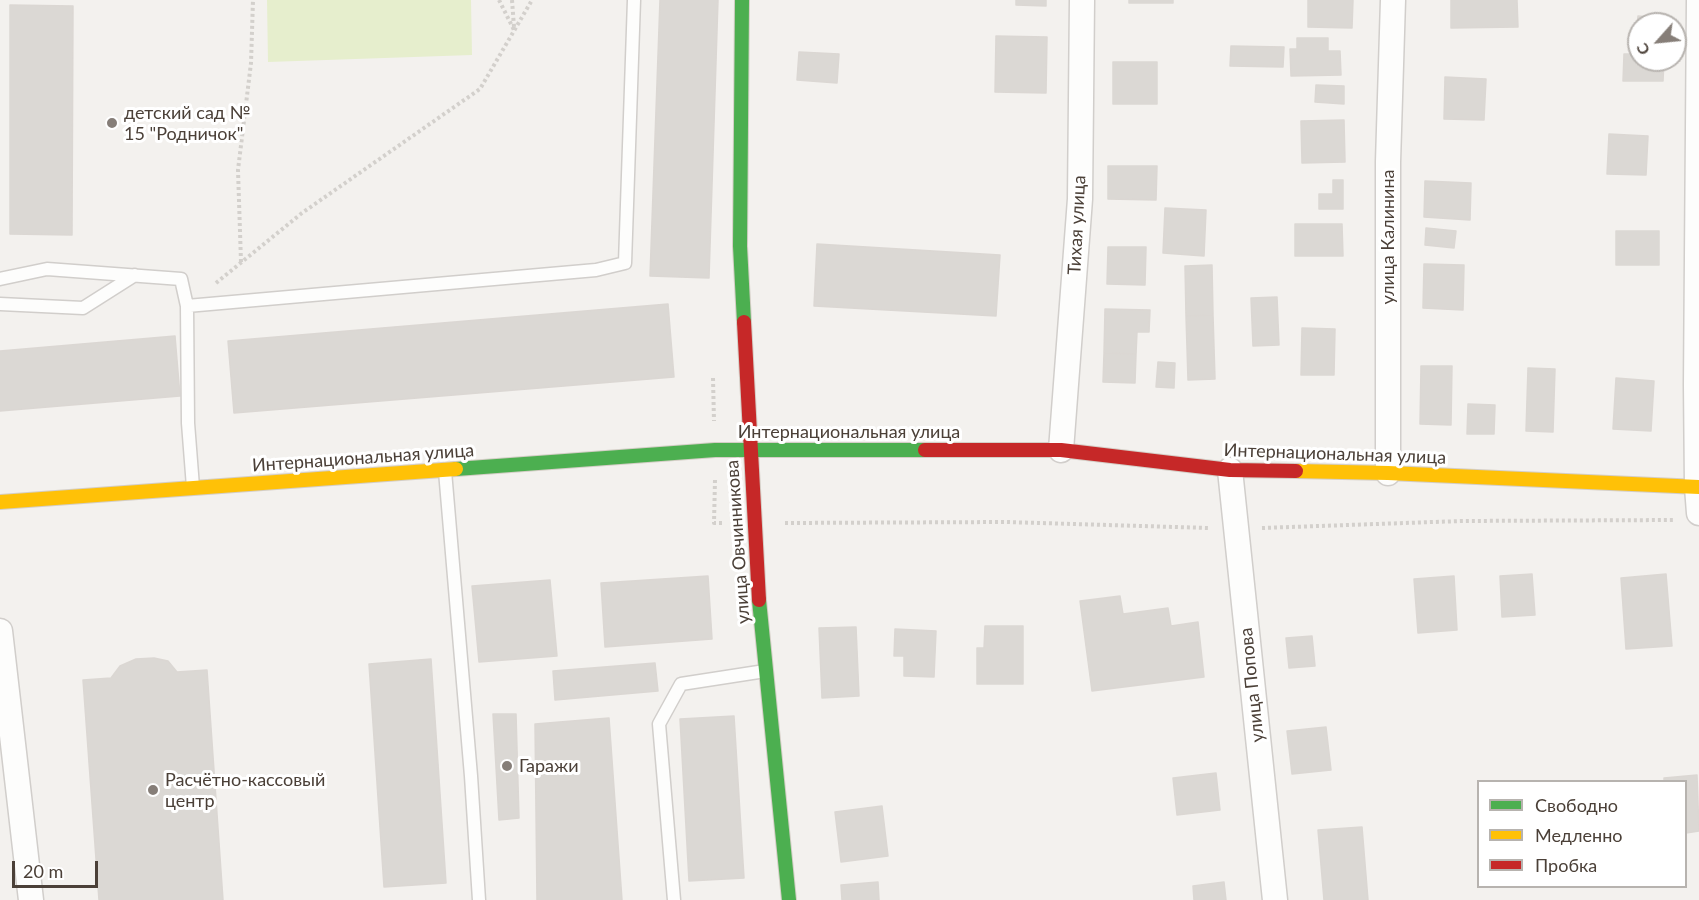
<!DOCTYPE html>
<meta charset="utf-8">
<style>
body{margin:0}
#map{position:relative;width:1699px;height:900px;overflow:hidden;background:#f3f1ee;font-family:Lato,sans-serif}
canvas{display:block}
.legend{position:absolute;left:1477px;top:780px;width:210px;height:108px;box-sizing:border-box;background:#fff;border:2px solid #b7b3af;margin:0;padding:8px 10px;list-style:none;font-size:18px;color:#4b4038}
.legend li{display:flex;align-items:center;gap:12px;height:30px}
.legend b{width:30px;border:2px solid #b7b3af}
.north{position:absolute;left:1627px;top:12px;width:60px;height:60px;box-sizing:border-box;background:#fff;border:2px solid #b7b3af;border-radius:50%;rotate:243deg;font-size:16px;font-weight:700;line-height:24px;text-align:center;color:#4b4038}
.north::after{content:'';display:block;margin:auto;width:21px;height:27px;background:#867e78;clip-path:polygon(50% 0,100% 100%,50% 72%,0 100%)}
.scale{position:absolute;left:12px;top:861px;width:86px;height:27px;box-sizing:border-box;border:3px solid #4b4038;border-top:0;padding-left:8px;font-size:18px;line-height:21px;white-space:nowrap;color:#4b4038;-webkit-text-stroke:4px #fff;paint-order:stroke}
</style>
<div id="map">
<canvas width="1699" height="900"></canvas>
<ul class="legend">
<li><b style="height:8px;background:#4caf50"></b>Свободно</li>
<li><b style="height:8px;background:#ffc107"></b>Медленно</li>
<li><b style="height:8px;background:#c62828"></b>Пробка</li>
</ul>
<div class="north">С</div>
<div class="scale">20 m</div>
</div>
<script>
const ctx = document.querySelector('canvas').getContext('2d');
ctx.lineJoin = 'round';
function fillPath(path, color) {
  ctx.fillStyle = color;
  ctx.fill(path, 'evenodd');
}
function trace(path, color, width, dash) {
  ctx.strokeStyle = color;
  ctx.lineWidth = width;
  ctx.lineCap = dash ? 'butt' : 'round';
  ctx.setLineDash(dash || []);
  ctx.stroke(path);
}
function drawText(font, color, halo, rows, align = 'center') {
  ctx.font = font + ' Lato,sans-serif';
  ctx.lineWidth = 6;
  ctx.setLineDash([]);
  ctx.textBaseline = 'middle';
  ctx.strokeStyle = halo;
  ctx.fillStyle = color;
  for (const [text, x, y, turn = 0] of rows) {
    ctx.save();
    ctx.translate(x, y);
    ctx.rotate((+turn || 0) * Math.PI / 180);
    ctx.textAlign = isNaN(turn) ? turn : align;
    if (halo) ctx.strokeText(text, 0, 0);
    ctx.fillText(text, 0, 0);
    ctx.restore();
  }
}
fillPath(new Path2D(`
 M 267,0 L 471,0 L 472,55 L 268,62 Z`), '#e6eecd');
const building = new Path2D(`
 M 660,0 L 718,0 L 709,278 L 650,276 Z
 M 1016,0 L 1046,0 L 1046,6 L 1016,5 Z
 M 1129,0 L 1173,0 L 1173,3 L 1129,3 Z
 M 1308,0 L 1353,0 L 1352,28 L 1308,27 Z
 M 1451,0 L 1517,0 L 1518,27 L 1451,28 Z
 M 10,5 L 73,6 L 72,235 L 10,234 Z
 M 1638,16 L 1664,18 L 1663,24 L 1639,24 L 1639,35 L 1636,35 Z
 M 996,36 L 1047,37 L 1046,93 L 995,92 Z
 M 1297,38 L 1328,38 L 1328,51 L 1340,51 L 1341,75 L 1291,76 L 1290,49 L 1297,49 Z
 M 1231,46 L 1284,47 L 1283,67 L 1230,66 Z
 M 799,52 L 839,54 L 837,83 L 797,80 Z
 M 1624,54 L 1639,54 L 1639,60 L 1664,60 L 1663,81 L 1623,81 Z
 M 1113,62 L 1157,62 L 1157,104 L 1113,104 Z
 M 1445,77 L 1486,79 L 1484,120 L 1444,119 Z
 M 1316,85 L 1344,86 L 1344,104 L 1315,102 Z
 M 1344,120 L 1345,162 L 1302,163 L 1301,121 Z
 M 1609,134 L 1648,136 L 1646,175 L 1607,174 Z
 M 1108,166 L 1157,166 L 1156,200 L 1108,199 Z
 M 1333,180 L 1343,180 L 1343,209 L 1319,209 L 1319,194 L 1333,194 Z
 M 1425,181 L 1471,183 L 1470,220 L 1424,217 Z
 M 1165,208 L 1206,210 L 1204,256 L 1163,253 Z
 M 1295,224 L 1342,224 L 1343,256 L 1295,256 Z
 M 1426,228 L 1456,231 L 1454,248 L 1425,245 Z
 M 1616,231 L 1659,231 L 1659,265 L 1616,265 Z
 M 817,244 L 1000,255 L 996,316 L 814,306 Z
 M 1108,247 L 1146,247 L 1145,285 L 1107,284 Z
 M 1424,264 L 1464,265 L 1463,310 L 1423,308 Z
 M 1212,265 L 1213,315 L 1186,316 L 1185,266 Z
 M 1277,297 L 1279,345 L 1253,346 L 1251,298 Z
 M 668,304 L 674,377 L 234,413 L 228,341 Z
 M 1105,309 L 1150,310 L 1149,332 L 1137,332 L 1136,354 L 1104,353 Z
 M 1213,315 L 1215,379 L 1188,380 L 1186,316 Z
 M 1302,328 L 1335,329 L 1334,375 L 1301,375 Z
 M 175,336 L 180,396 L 0,411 L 0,351 Z
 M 1104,353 L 1136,354 L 1135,383 L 1103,382 Z
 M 1158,362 L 1175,363 L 1174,388 L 1156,387 Z
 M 1421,366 L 1452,366 L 1451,425 L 1420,424 Z
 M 1528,368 L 1555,369 L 1553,432 L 1526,431 Z
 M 1616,378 L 1654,381 L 1651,431 L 1613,429 Z
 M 1468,404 L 1495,405 L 1494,434 L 1467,434 Z
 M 1532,574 L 1535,615 L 1502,617 L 1500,576 Z
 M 1666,574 L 1672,646 L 1626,649 L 1621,578 Z
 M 708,576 L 712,639 L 605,647 L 601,583 Z
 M 1454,576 L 1457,630 L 1418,633 L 1414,579 Z
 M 550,580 L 557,656 L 479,662 L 472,586 Z
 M 1120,596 L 1123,614 L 1168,608 L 1171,626 L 1198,622 L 1204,677 L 1092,691 L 1080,601 Z
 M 985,626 L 1023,626 L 1023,684 L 977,684 L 977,648 L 984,648 Z
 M 856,627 L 859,696 L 822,698 L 819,628 Z
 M 895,629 L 936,631 L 934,677 L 904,676 L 904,656 L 894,656 Z
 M 1312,636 L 1315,666 L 1289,668 L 1286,638 Z
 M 154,658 L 168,661 L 177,672 L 207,670 L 223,900 L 99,900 L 83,680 L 111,678 L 120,666 L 136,659 Z
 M 431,659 L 446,883 L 384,887 L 369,664 Z
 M 655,663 L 658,691 L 555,700 L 553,671 Z
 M 493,714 L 516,714 L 519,818 L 499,820 Z
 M 734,716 L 744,878 L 689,881 L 680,719 Z
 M 609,718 L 622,900 L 537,900 L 535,724 Z
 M 1326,727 L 1331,770 L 1292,774 L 1287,731 Z
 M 1216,773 L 1220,810 L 1177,815 L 1173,778 Z
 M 1697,775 L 1699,831 L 1686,833 L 1686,782 L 1664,782 L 1664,778 Z
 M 882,806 L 888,856 L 841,862 L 835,812 Z
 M 1362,827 L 1368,900 L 1324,900 L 1318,830 Z
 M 878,882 L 879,900 L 842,900 L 841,885 Z
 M 1224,882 L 1226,900 L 1194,900 L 1193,886 Z`);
fillPath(building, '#dbd8d4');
trace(building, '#dbd7d3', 1.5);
const lane = new Path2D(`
 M 0,279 L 47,269 L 181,279 L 187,306 L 188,423 L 193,487
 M 0,304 L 83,308 L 135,275
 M 187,306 L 596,270 L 625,263 L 634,0
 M 445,471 L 471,776 L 479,900
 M 674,900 L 659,724 L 681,684 L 765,671`);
const street = new Path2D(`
 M 1699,0 L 1696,385 L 1697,487 L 1699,513
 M 1061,450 L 1080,199 L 1082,0
 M 1230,470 L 1275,900
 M 1388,473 L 1388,162 L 1393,0
 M 0,631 L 31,900`);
const fast = new Path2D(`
 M 742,0 L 740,246 L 744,322
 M 456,469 L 715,450 L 925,450
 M 759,600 L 789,900`);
const slow = new Path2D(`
 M 1296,471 L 1388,473 L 1699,487
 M 0,502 L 456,469`);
const jam = new Path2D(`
 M 744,322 L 759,600
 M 925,450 L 1061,450 L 1230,470 L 1296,471`);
trace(lane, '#d1cecb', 15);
trace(street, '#d1cecb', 27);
trace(fast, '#d4cec6', 16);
trace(slow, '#d4cec6', 16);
trace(jam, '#d4cec6', 16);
trace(new Path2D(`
 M 499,0 L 514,30
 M 512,0 L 514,27
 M 241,262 L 238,170 L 251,63 L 253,0
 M 216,283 L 302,213 L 480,89 L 532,0
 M 713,378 L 714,421
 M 715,480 L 714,523 L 723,523
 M 785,523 L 1006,522 L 1209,528
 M 1262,528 L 1462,521 L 1674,520`), '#d3d0cc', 4, [3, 3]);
trace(lane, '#fdfdfc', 12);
trace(street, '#fdfdfc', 24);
trace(fast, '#4caf50', 14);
trace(slow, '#ffc107', 14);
trace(jam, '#c62828', 14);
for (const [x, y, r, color] of [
 [112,123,6,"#867e78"],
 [507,766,6,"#867e78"],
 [153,790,6,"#867e78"]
]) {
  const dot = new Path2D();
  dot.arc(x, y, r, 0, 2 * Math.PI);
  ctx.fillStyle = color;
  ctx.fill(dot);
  trace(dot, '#fff', 2);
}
drawText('18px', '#4b4038', '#fff', [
 ["детский сад №",124,113],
 ["15 \"Родничок\"",124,134],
 ["Гаражи",519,766],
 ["Расчётно-кассовый",165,780],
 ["центр",165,801]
], 'left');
drawText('18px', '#4b4038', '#fff', [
 ["Тихая улица",1077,225,-87],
 ["улица Калинина",1388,237,-90],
 ["Интернациональная улица",849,432],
 ["Интернациональная улица",1335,454,2],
 ["Интернациональная улица",363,458,-4],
 ["улица Овчинникова",738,542,-94],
 ["улица Попова",1252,685,-96]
]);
</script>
